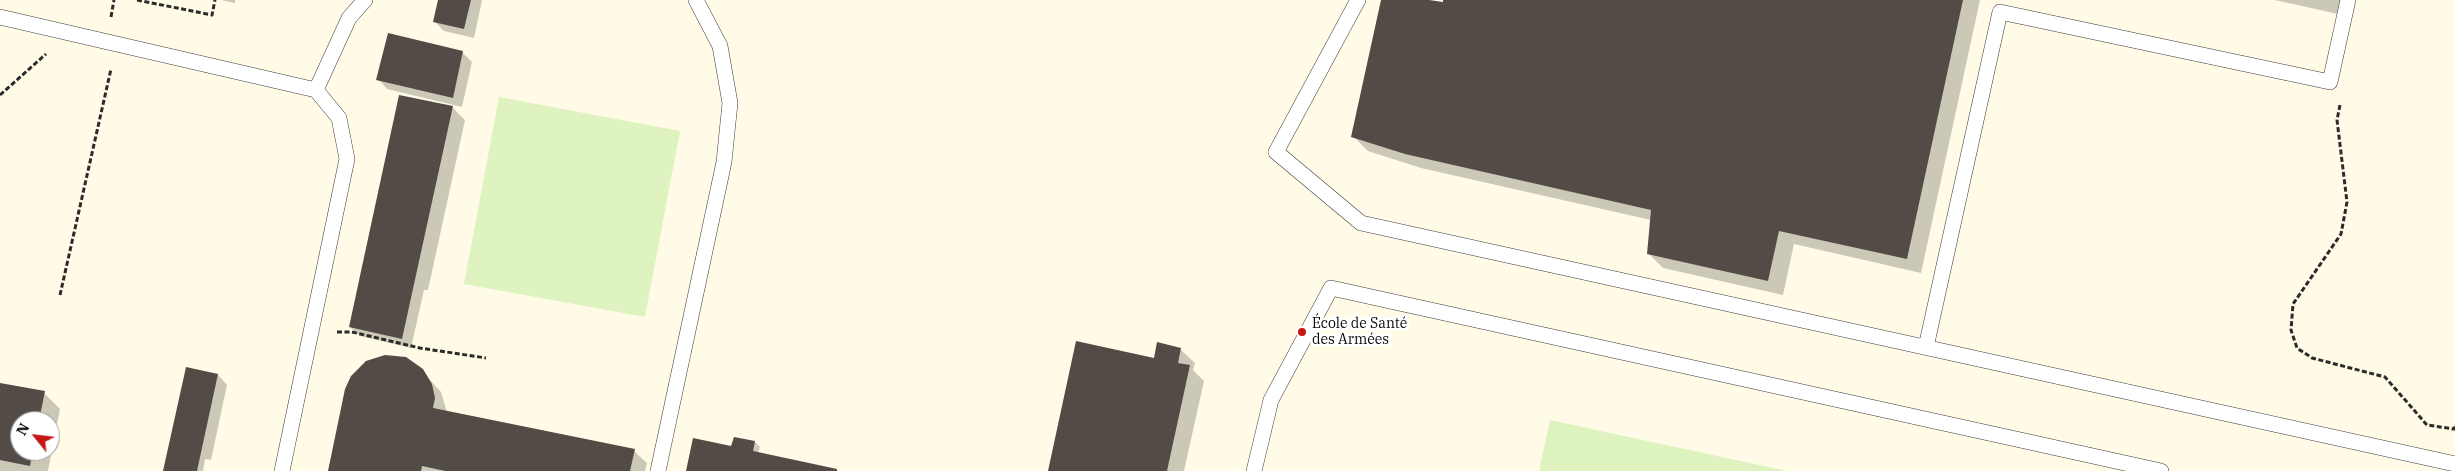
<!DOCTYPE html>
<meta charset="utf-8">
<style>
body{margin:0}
#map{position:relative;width:2455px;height:471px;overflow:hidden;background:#fffbe6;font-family:"IBM Plex Serif",serif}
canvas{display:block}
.north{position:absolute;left:10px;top:411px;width:50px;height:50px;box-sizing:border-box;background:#fff;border:1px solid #9d9d9d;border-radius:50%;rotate:299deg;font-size:14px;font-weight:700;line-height:20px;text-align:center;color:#090909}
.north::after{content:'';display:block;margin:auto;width:18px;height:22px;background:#c51616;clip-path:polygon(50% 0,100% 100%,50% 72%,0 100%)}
</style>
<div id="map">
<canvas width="2455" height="471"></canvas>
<div class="north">N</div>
</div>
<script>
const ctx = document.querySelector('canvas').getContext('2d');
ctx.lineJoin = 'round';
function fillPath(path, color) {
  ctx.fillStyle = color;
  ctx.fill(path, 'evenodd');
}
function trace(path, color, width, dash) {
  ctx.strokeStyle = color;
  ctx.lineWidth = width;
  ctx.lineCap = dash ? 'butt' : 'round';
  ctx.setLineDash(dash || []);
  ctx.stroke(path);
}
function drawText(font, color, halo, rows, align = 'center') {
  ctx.font = font + ' "IBM Plex Serif",serif';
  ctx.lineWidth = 5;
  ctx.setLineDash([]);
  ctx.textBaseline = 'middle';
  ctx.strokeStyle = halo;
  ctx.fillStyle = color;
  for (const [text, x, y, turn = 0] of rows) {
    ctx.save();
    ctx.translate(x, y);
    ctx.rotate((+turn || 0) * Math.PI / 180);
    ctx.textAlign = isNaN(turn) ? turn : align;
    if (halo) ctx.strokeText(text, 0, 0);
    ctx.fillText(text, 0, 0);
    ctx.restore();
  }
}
fillPath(new Path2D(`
 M 499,97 L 680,131 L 645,317 L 464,284 Z
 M 1550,420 L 1787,471 L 1539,471 Z`), '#def3bf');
fillPath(new Path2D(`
 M 221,0 L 235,0 L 235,3 Z
 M 439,0 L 482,0 L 474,38 L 444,31 L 434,21 Z
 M 1382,0 L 1422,0 L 1444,4 L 1445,0 L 1980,0 L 1921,273 L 1794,244 L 1783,295 L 1663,268 L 1648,253 L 1651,220 L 1421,168 L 1368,151 L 1353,136 Z
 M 2275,0 L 2341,0 L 2338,14 Z
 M 462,52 L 472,62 L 462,107 L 387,89 L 378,79 Z
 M 452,107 L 465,120 L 428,290 L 424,290 L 411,348 L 360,336 L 350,327 Z
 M 1180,349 L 1195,363 L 1193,370 L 1204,381 L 1184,471 L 1049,471 L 1155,359 Z
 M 372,359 L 417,366 L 441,392 L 447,412 L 634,451 L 647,463 L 645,471 L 329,471 L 352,377 L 361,366 Z
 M 218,375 L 227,385 L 211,460 L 205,459 L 203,471 L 164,471 Z
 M 0,384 L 44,393 L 60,409 L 48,471 L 0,471 ZM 20,421 L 50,421 L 50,451 L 20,451 Z
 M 735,438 L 755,442 L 760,447 L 758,453 L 838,471 L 687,471 L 732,448 Z`), '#0003');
fillPath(new Path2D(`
 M 438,0 L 471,0 L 464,29 L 433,22 Z
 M 1381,0 L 1429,0 L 1443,2 L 1443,0 L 1963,0 L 1907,259 L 1779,231 L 1768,281 L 1647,254 L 1651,210 L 1405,154 L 1351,137 Z
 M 388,33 L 463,51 L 453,98 L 376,80 Z
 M 399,95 L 453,106 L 402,339 L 349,327 Z
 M 1076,341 L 1154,358 L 1157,342 L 1181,348 L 1178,363 L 1190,365 L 1167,471 L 1048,471 Z
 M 385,355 L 406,357 L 423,369 L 432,384 L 435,398 L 433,408 L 635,449 L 630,471 L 445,471 L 422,466 L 421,471 L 328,471 L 345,389 L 351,376 L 366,361 Z
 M 186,367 L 218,374 L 197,471 L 163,471 Z
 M 0,383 L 45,391 L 39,421 L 20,421 L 20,451 L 33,451 L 30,466 L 0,460 Z
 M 734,437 L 755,441 L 753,451 L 837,469 L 837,471 L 686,471 L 693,438 L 731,446 Z`), '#534b45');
const lane = new Path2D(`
 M 1358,0 L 1276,152 L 1361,223 L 2455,464
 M 0,17 L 316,90
 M 1926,347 L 2000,12 L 2330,82 L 2348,0
 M 282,471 L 347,159 L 339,118 L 316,90 L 349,18 L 365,0
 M 658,471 L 724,162 L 730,103 L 720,46 L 696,0
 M 1254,471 L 1271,400 L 1331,288 L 2161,471`);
trace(lane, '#3c3c3c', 16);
trace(new Path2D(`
 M 137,0 L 212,15 L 215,0
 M 111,17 L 114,0
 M 0,95 L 46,54
 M 2340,105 L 2337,120 L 2347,202 L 2341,234 L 2293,304 L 2291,330 L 2297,348 L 2312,358 L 2385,377 L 2427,425 L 2454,429 L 2455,425
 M 60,295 L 111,69
 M 337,332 L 352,332 L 420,348 L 486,358`), '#2b2b2b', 3, [5, 2.5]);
trace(lane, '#fff', 15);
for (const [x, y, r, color] of [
 [1302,332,5,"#c51616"]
]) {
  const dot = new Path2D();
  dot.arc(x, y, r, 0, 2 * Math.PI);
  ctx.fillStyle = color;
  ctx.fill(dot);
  trace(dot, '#fff', 2);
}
drawText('14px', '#090909', '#fff', [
 ["École de Santé",1312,324],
 ["des Armées",1312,340]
], 'left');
</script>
